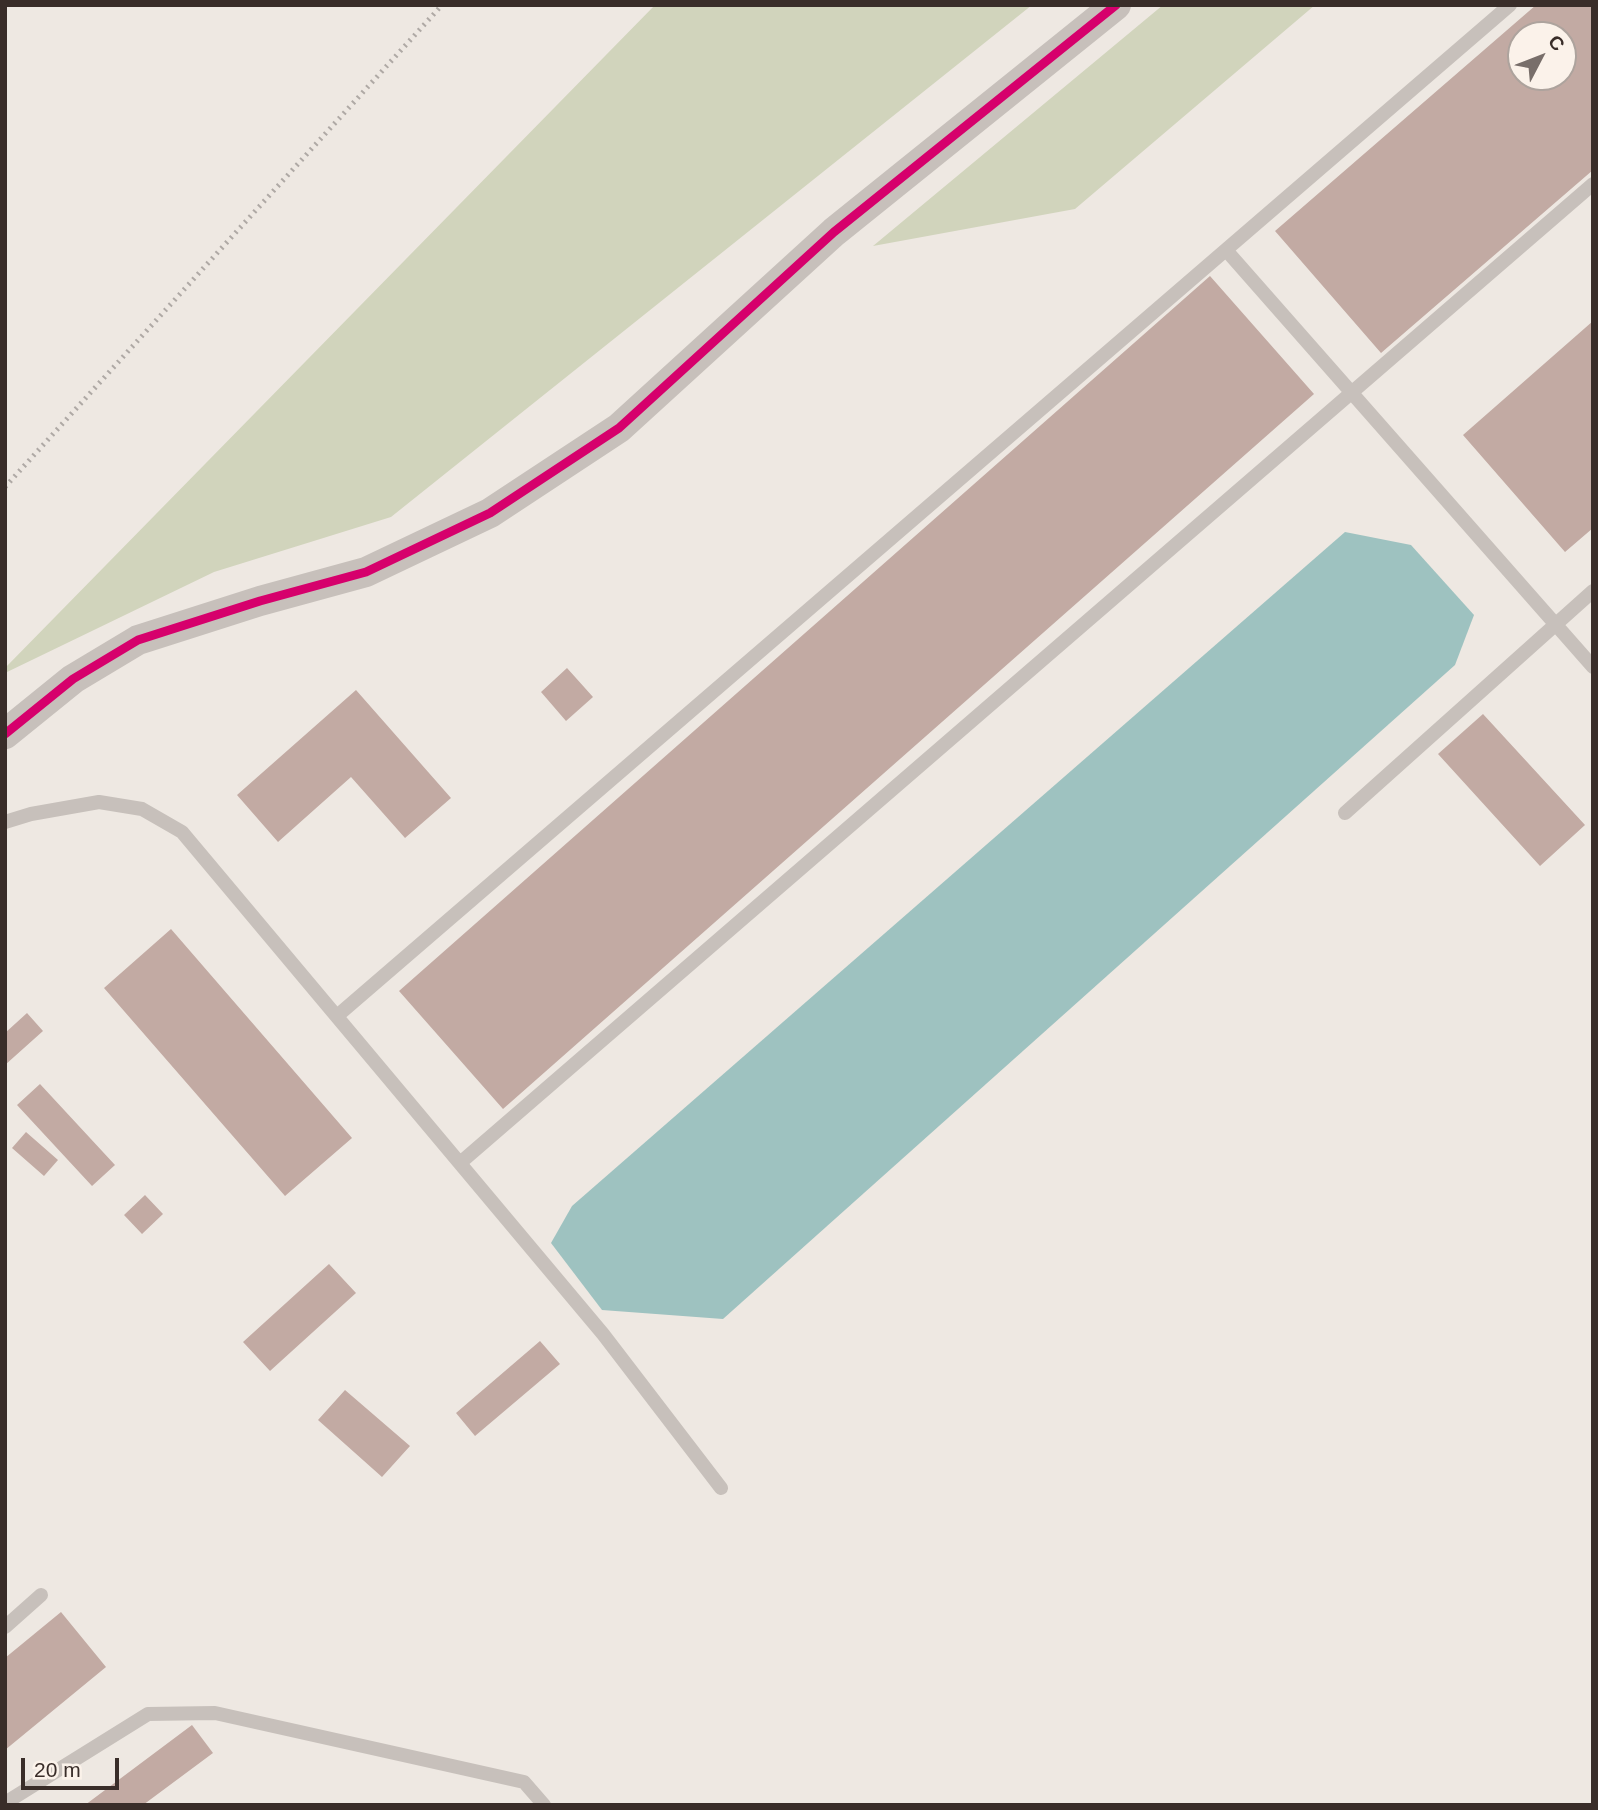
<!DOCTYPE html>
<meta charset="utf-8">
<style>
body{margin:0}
#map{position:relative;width:1598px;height:1810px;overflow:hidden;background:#eee8e2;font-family:Arial,sans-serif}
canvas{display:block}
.frame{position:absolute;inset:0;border:7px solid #392d29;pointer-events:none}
.north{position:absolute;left:1507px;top:21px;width:70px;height:70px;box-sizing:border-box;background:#fbf2ea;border:2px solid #ada39d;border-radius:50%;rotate:48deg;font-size:19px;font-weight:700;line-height:28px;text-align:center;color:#392d29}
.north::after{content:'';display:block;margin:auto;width:24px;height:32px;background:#786e6a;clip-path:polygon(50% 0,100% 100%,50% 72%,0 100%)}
.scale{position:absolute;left:21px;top:1758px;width:98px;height:32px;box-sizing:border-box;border:4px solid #392d29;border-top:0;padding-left:9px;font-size:21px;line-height:24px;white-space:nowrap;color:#392d29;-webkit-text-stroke:5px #fbf2ea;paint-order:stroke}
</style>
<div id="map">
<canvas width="1598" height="1810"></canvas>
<div class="frame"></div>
<div class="north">С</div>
<div class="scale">20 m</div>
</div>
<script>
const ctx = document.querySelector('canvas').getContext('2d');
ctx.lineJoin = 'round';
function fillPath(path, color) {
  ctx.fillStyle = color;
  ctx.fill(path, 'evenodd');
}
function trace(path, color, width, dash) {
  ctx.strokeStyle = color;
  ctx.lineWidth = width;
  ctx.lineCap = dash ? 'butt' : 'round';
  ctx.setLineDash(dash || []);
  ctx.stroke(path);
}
fillPath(new Path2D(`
 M 655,5 L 1032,5 L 391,517 L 214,572 L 5,673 L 5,668 Z
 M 1163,5 L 1315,5 L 1075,209 L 873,246 Z`), '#d1d4bc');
fillPath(new Path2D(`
 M 1345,532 L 1411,545 L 1474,615 L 1455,665 L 723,1319 L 602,1310 L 551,1243 L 572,1206 Z`), '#9ec2c0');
fillPath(new Path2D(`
 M 1536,5 L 1593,5 L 1593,170 L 1381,353 L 1275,231 ZM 1521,35 L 1563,35 L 1563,77 L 1521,77 Z
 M 1210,276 L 1314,394 L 503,1109 L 399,991 Z
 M 1593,321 L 1593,528 L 1565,552 L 1463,435 Z
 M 567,668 L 593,697 L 566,721 L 541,692 Z
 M 356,690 L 451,798 L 405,838 L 351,777 L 278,842 L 237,795 Z
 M 1483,714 L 1585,825 L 1540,866 L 1438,754 Z
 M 171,929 L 352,1138 L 285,1196 L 104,988 Z
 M 27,1013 L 43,1031 L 5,1065 L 5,1033 Z
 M 40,1084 L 115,1165 L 92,1186 L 17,1105 Z
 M 26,1132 L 58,1160 L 44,1176 L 12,1148 Z
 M 145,1195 L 163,1214 L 142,1234 L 124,1215 Z
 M 329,1264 L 356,1293 L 270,1371 L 243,1342 Z
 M 540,1341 L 560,1364 L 475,1436 L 456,1413 Z
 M 345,1390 L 410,1446 L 382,1477 L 318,1420 Z
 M 61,1612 L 106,1667 L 5,1750 L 5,1658 Z
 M 192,1725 L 213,1753 L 143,1805 L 85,1805 Z`), '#c2aaa3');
trace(new Path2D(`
 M 1226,250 L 1593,667
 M 1345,813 L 1593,591
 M 5,822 L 31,814 L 99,802 L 142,809 L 182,832 L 603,1334 L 721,1488
 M 337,1016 L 1510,5
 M 460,1163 L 1593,184
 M 5,1627 L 41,1595
 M 5,1803 L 148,1714 L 215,1713 L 524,1782 L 544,1805`), '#c7c0bb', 14);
trace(new Path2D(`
 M 5,734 L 73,679 L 138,640 L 260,601 L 366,572 L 490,513 L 619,428 L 834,232 L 1116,5`), '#c7c0bb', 30);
trace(new Path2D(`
 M 5,487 L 442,5`), '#afa9a5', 5, [2, 5]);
trace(new Path2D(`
 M 5,734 L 73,679 L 138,640 L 260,601 L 366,572 L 490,513 L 619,428 L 834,232 L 1116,5`), '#d6006c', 9);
</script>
